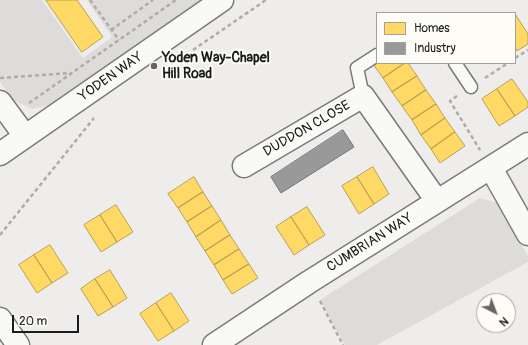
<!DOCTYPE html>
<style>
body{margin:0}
#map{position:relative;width:528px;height:345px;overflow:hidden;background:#efedeb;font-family:Pangolin,sans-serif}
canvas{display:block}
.legend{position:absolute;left:376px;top:12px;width:140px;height:52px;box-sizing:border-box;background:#fdfcf7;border:1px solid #a3a29f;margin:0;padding:5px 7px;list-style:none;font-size:12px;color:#1c1c1c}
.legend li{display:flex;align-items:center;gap:8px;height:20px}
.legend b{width:20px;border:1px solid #a3a29f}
.north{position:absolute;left:476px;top:293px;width:40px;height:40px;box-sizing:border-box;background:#fdfcf7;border:1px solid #a3a29f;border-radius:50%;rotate:138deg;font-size:11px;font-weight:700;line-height:16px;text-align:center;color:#1c1c1c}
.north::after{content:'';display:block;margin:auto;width:14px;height:18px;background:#666564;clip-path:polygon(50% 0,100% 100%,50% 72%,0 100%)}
.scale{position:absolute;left:12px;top:315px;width:67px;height:18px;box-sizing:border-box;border:2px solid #1c1c1c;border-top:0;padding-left:5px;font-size:12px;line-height:14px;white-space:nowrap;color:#1c1c1c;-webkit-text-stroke:3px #fdfcf7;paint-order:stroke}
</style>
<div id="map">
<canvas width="528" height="345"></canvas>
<ul class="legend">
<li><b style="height:11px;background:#ffd966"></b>Homes</li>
<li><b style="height:11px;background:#999"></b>Industry</li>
</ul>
<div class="north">N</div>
<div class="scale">20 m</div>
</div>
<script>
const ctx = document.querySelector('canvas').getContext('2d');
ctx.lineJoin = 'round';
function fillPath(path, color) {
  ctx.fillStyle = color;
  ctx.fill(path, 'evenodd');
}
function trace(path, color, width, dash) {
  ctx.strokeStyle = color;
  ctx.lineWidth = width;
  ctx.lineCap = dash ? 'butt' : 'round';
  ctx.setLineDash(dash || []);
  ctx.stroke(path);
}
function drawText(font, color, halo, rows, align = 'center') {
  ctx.font = font + ' Pangolin,sans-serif';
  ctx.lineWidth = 4;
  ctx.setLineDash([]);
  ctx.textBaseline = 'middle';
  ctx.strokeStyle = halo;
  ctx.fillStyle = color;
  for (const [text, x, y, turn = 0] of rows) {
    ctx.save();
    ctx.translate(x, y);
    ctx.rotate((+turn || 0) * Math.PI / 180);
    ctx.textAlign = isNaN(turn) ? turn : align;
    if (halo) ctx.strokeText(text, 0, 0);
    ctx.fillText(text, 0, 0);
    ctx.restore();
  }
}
fillPath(new Path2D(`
 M 0,0 L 42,0 L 83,58 L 112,37 L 87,0 L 207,0 L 51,105 L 32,109 L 13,100 L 0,82 Z
 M 480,198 L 498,203 L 528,256 L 528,262 L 377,345 L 345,345 L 320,300 Z`), '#dedcda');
const homes = new Path2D(`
 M 46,0 L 77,0 L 103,37 L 82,52 Z
 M 515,14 L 528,34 L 528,44 L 517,51 L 515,47 Z
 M 377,61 L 377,63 L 405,63 L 383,78 L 373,64 Z
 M 405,63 L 408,63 L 417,76 L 392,92 L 383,78 Z
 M 417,76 L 426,90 L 402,106 L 392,92 Z
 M 512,79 L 528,102 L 528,107 L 515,116 L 497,89 Z
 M 497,89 L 515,116 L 499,126 L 482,99 Z
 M 426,90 L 436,104 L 412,120 L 402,106 Z
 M 436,104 L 445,118 L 421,135 L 412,120 Z
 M 445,118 L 455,132 L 431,149 L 421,135 Z
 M 455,132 L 465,146 L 440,163 L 431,149 Z
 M 373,167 L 389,194 L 374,204 L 357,177 Z
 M 194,177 L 203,192 L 178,208 L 168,194 Z
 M 357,177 L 374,204 L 359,214 L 342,186 Z
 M 203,192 L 212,206 L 187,222 L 178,208 Z
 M 116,205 L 133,232 L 117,242 L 100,215 Z
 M 212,206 L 221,220 L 196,237 L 187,222 Z
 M 307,207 L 325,235 L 309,245 L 291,217 Z
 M 100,215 L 117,242 L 101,252 L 84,225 Z
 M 291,217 L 309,245 L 294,255 L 276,227 Z
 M 221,220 L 230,235 L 205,251 L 196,237 Z
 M 230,235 L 239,249 L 214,265 L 205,251 Z
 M 50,245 L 68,273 L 52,283 L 34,255 Z
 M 239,249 L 249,264 L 223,280 L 214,265 Z
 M 34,255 L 52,283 L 37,293 L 19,265 Z
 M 249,264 L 258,278 L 232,294 L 223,280 Z
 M 110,270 L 127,298 L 113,307 L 95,279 Z
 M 95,279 L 113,307 L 98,316 L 81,289 Z
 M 171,293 L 189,321 L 174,331 L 156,303 Z
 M 156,303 L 174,331 L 158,341 L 140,314 Z`);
fillPath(homes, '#ffd966');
trace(homes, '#bba050', 1);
const industry = new Path2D(`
 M 343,130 L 354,147 L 281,193 L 271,177 Z`);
fillPath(industry, '#999');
trace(industry, '#747474', 1);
const service = new Path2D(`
 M 455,63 L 471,87
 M 363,96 L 357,68 L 377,55`);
const minor = new Path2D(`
 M 0,102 L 25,136
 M 244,166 L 363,96 L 437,201
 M 491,168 L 528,234
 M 0,319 L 18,345
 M 214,345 L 309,282 L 528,144`);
const secondary = new Path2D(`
 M 0,154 L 222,0`);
trace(service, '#7b7a79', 15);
trace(minor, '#7b7a79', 25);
trace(secondary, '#7b7a79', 25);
trace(new Path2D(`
 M 90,0 L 119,40
 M 111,30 L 153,0
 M 193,50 L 266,0
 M 515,58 L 528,50
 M 0,78 L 70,73
 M 485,78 L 508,63
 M 457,96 L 450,101 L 480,150
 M 29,103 L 176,0
 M 0,235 L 94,118
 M 320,301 L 343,345`), '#aeacab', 2.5, [4, 3]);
trace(service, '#f9f9f7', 12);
trace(minor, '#f9f9f7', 22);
trace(secondary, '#f9f9f7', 22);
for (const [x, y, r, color] of [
 [154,66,4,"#666564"]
]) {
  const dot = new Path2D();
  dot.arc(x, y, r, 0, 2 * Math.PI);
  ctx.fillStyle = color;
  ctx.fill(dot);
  trace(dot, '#fdfcf7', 1.5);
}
drawText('bold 14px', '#1c1c1c', '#fdfcf7', [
 ["Yoden Way-Chapel",162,58],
 ["Hill Road",162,74]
], 'left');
drawText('14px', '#1c1c1c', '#fdfcf7', [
 ["YODEN WAY",111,77,-35],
 ["DUDDON CLOSE",307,129,-30],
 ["CUMBRIAN WAY",370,243,-32]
]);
</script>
